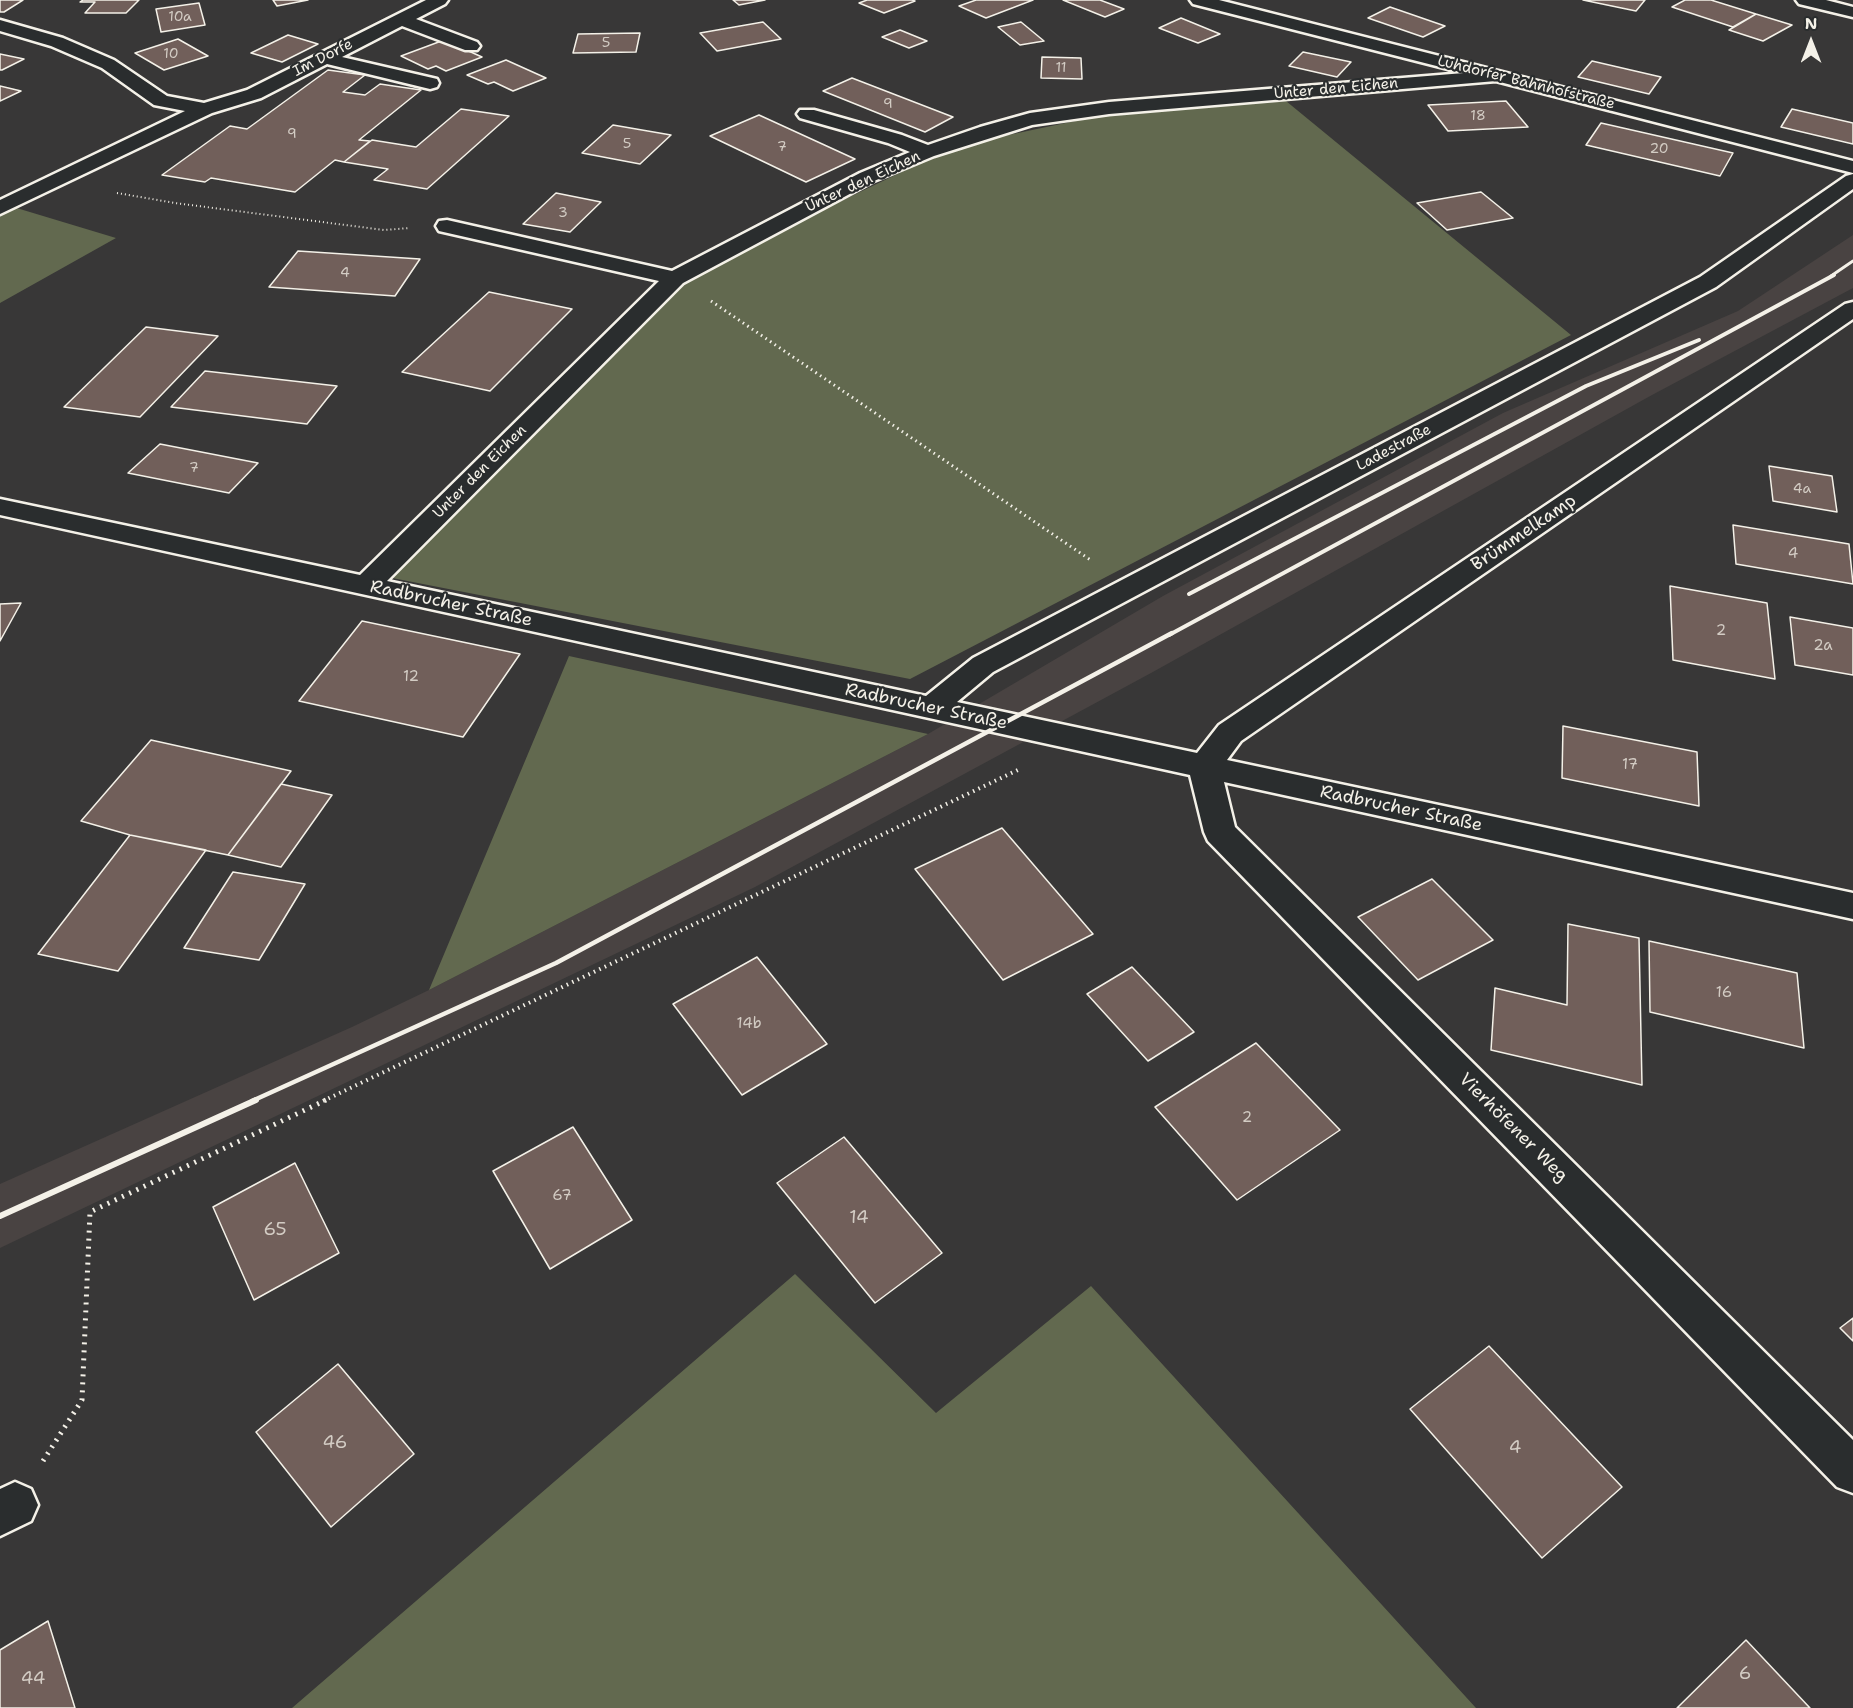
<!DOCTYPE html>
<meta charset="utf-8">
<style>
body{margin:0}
#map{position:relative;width:1853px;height:1708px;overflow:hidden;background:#383737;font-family:"Shantell Sans",sans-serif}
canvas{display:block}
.north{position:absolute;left:1781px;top:12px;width:60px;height:60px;-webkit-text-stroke:4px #2a2d2e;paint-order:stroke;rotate:0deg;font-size:16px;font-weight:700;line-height:24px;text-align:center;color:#f4f1e8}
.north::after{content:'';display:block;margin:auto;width:21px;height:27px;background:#f4f1e8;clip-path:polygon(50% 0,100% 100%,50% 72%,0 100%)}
</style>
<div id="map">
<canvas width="1853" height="1708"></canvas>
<div class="north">N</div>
</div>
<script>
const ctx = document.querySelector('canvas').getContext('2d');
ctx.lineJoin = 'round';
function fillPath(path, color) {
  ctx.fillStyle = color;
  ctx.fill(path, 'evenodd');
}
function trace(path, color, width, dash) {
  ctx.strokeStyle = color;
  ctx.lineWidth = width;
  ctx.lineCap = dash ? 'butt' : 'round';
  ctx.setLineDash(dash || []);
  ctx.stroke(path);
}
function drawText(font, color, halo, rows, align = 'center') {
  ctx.font = font + ' "Shantell Sans",sans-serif';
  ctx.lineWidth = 4.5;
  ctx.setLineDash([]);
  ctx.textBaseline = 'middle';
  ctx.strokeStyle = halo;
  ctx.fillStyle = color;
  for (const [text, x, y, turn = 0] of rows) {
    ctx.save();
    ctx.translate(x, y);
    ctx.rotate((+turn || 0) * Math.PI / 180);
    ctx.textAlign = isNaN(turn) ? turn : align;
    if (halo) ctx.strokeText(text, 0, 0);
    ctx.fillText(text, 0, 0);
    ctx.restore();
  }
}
fillPath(new Path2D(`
 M 1853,235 L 1853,288 L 1652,395 L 1151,673 L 755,887 L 0,1248 L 0,1184 L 352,1027 L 429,990 L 928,734 L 1163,596 L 1503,413 L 1738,311 Z`), '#494342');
fillPath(new Path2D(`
 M 1286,101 L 1571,335 L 910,679 L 387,577 L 679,286 L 795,223 L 956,146 L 1113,113 Z
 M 0,203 L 116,238 L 0,303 Z
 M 569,656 L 928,734 L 429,990 Z
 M 795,1274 L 936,1413 L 1091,1286 L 1476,1708 L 292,1708 Z`), '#62694f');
const building = new Path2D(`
 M 0,0 L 23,0 L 4,12 L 0,12 Z
 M 83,0 L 139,0 L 126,13 L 85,13 L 95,2 L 80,2 Z
 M 273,0 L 308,0 L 277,6 Z
 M 733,0 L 765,0 L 739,5 Z
 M 867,0 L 912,0 L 915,1 L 884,13 L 859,3 Z
 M 976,0 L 1033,0 L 986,18 L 959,6 Z
 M 1063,0 L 1100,0 L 1124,9 L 1105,17 Z
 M 1583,0 L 1645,0 L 1636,11 Z
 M 1685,0 L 1711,0 L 1756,14 L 1733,27 L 1672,7 Z
 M 199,3 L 205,25 L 161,32 L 156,9 Z
 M 1390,7 L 1445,26 L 1423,37 L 1368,18 Z
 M 1756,14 L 1792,25 L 1763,41 L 1729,30 Z
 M 1181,18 L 1220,34 L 1198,43 L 1159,28 Z
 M 763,22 L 781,39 L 717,51 L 700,33 Z
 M 1021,22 L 1044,41 L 1020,45 L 998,27 Z
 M 900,30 L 927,41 L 909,48 L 882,37 Z
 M 640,33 L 636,52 L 573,53 L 578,34 Z
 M 288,35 L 318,44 L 282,62 L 251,53 Z
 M 178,39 L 208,56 L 164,70 L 135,53 Z
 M 444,40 L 482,57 L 446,71 L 436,66 L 428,69 L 401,56 Z
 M 1303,52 L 1351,62 L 1337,77 L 1289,66 Z
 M 0,54 L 24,59 L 2,70 L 0,70 Z
 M 1042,57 L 1081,58 L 1082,79 L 1041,78 Z
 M 506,60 L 546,78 L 513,91 L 494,82 L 488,84 L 467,75 Z
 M 1592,61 L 1661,77 L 1649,94 L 1578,77 Z
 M 328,70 L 365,75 L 343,92 L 365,95 L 380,84 L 421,90 L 359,140 L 370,141 L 344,162 L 335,160 L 295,192 L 211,178 L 205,182 L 162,175 L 230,126 L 247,129 Z
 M 852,78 L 953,117 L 925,132 L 823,91 Z
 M 0,86 L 21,91 L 0,101 Z
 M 1506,101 L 1528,127 L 1448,131 L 1428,105 Z
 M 461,109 L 509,116 L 427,189 L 374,180 L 388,169 L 344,162 L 372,140 L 416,147 Z
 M 1792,109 L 1853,123 L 1853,144 L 1781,127 Z
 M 759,115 L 855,159 L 806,182 L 710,136 Z
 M 1601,123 L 1733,153 L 1720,176 L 1586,145 Z
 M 613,125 L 671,135 L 640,164 L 582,153 Z
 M 1481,192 L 1513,218 L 1447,230 L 1417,203 Z
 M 556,193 L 601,202 L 570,232 L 523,224 Z
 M 298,251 L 420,259 L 395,296 L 269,287 Z
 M 489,292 L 572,309 L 490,391 L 402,372 Z
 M 146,327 L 218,336 L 140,417 L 64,407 Z
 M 205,371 L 337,386 L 307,424 L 171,407 Z
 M 160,444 L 258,463 L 229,493 L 128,473 Z
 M 1769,466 L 1832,476 L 1837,512 L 1773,501 Z
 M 1733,525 L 1849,544 L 1853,584 L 1736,564 Z
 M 1670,586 L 1767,603 L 1775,679 L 1673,660 Z
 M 21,603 L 0,641 L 0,604 Z
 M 1790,617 L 1853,628 L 1853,675 L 1795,665 Z
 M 362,621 L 520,654 L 463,737 L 299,701 Z
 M 1563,726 L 1697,752 L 1699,806 L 1562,778 Z
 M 151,740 L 291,771 L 228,855 L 130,835 L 81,821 Z
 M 281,784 L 332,795 L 281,867 L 228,855 Z
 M 1002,828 L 1093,934 L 1003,980 L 915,869 Z
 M 130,835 L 206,850 L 118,971 L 38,954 Z
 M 233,872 L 305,884 L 259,960 L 184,948 Z
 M 1432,879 L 1493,940 L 1418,980 L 1358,917 Z
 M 1568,924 L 1639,938 L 1642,1085 L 1491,1050 L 1495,988 L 1567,1005 Z
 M 1649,941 L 1797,973 L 1804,1048 L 1650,1012 Z
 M 757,957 L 827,1044 L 742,1095 L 673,1004 Z
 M 1132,967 L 1194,1032 L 1148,1061 L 1087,994 Z
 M 1256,1043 L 1340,1130 L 1237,1200 L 1155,1107 Z
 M 573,1127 L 632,1220 L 550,1269 L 493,1171 Z
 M 844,1137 L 942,1253 L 875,1303 L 777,1183 Z
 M 295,1163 L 339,1253 L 254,1300 L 213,1207 Z
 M 1853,1318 L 1853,1341 L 1840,1328 Z
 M 1489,1346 L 1622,1487 L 1542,1558 L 1410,1409 Z
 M 338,1364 L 414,1454 L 331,1527 L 256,1432 Z
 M 48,1621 L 75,1708 L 0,1708 L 0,1650 Z
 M 1746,1640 L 1810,1708 L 1677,1708 Z`);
fillPath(building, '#715f5a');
trace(building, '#f4f1e8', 1.5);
const minor = new Path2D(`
 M 426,0 L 448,0 L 445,4 L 416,19 L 477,42 L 480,46 L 477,50 L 465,50 L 402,26 L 342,57 L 437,79 L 439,83 L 437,87 L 430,89 L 327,64 L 261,98 L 212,113 L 0,214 L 0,200 L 185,111 L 154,105 L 102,68 L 51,46 L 0,31 L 0,20 L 63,38 L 114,60 L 167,96 L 204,103 L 247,90 Z
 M 1190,0 L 1219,0 L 1853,161 L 1853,173 L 1496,81 L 1109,114 L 1032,125 L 934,156 L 874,181 L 683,283 L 387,581 L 926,696 L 973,658 L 1700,277 L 1846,176 L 1853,174 L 1853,189 L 1716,287 L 993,672 L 957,702 L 1197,753 L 1219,725 L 1845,304 L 1853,302 L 1853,319 L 1241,741 L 1227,760 L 1853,893 L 1853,919 L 1224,782 L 1235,827 L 1853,1440 L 1853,1493 L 1837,1487 L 1208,841 L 1204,832 L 1190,775 L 0,515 L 0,499 L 360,575 L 659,281 L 439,231 L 436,226 L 439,221 L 447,220 L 672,271 L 860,173 L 910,152 L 888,143 L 800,118 L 797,114 L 800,110 L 814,110 L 902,135 L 928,145 L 980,127 L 1030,113 L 1109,102 L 1464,73 L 1193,4 Z
 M 1796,0 L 1826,0 L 1853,7 L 1853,17 L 1799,4 Z
 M 15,1482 L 31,1489 L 38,1505 L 31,1521 L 0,1536 L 0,1489 Z`);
trace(minor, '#f4f1e8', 5);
trace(new Path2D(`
 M 117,193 L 175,203 L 384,230 L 410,228`), '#f4f1e8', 2, [1, 3]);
trace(new Path2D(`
 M 711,301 L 1092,561`), '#f4f1e8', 3, [1.5, 4]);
trace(new Path2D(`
 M 323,1101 L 1020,769`), '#f4f1e8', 4, [1.5, 4.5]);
trace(new Path2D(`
 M 43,1461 L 82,1400 L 90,1212 L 326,1100`), '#f4f1e8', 5, [2, 6]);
fillPath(minor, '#2a2d2e');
trace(new Path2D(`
 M 1831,276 L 1853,261`), '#f4f1e8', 3);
trace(new Path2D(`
 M 1189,594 L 1586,386 L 1699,340
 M 1169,635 L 1834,275`), '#f4f1e8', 4);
trace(new Path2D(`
 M 252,1101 L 556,963 L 1172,633`), '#f4f1e8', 4.5);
trace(new Path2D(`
 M 0,1216 L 256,1100`), '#f4f1e8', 6);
drawText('14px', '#d3ccc4', null, [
 ["10a",180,17],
 ["5",606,43],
 ["10",171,54],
 ["11",1061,68],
 ["9",888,104],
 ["18",1478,116],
 ["9",292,134],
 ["5",627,144],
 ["7",782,147],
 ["20",1659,149],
 ["3",563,213],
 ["4",345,273],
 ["7",194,468],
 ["4a",1802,489]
]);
drawText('15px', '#f4f1e8', '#2a2d2e', [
 ["Im Dorfe",323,58,-27],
 ["Luhdorfer Bahnhofstraße",1526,83,14],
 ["Unter den Eichen",1336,89,-5],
 ["Unter den Eichen",863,182,-25],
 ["Ladestraße",1394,448,-28],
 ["Unter den Eichen",480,472,-45]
]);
drawText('15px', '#d3ccc4', null, [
 ["4",1793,554],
 ["2",1721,631],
 ["2a",1823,646],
 ["12",411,677],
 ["17",1630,765],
 ["16",1724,993],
 ["14b",749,1024],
 ["2",1247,1118],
 ["67",562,1196]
]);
drawText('18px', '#f4f1e8', '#2a2d2e', [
 ["Brümmelkamp",1524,533,-34],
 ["Radbrucher Straße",451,604,12],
 ["Radbrucher Straße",926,707,12],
 ["Radbrucher Straße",1401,809,12],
 ["Vierhöfener Weg",1513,1128,45]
]);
drawText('18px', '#d3ccc4', null, [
 ["14",859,1218],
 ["65",275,1230],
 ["46",335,1443],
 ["4",1515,1448],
 ["6",1745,1674],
 ["44",33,1679]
]);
</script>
